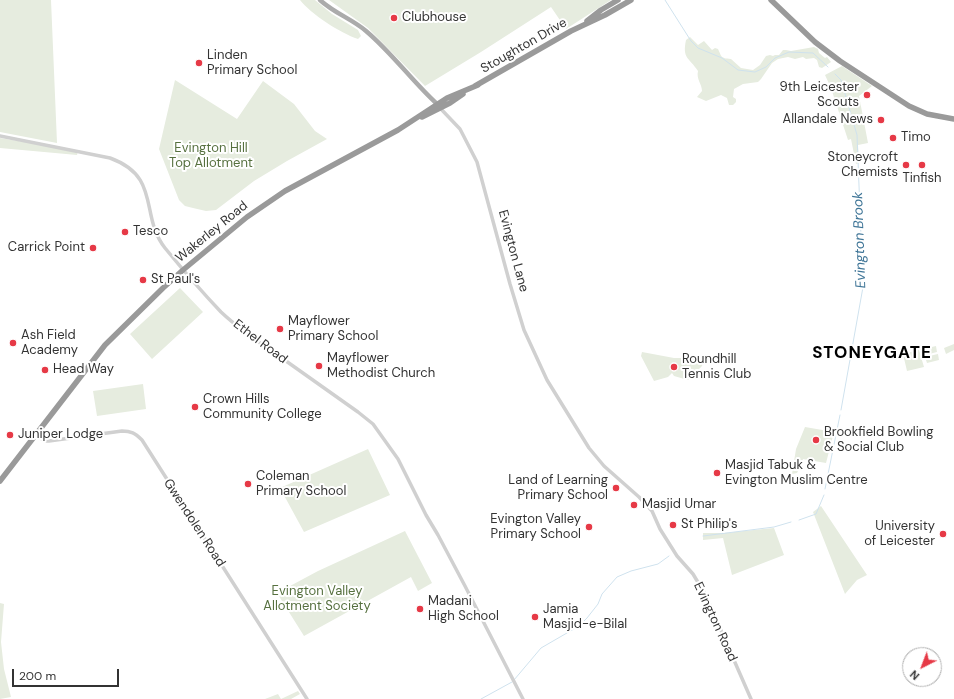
<!DOCTYPE html>
<style>
body{margin:0}
#map{position:relative;width:954px;height:699px;overflow:hidden;background:#fff;font-family:"DM Sans",sans-serif}
canvas{display:block}
.north{position:absolute;left:902px;top:647px;width:40px;height:40px;box-sizing:border-box;background:#fff;border:1px solid #adadad;border-radius:50%;rotate:222deg;font-size:11px;font-weight:700;line-height:16px;text-align:center;color:#333}
.north::after{content:'';display:block;margin:auto;width:14px;height:18px;background:#e63946;clip-path:polygon(50% 0,100% 100%,50% 72%,0 100%)}
.scale{position:absolute;left:12px;top:669px;width:107px;height:18px;box-sizing:border-box;border:2px solid #333;border-top:0;padding-left:5px;font-size:12px;line-height:14px;white-space:nowrap;color:#333;-webkit-text-stroke:3px #fff;paint-order:stroke}
</style>
<div id="map">
<canvas width="954" height="699"></canvas>
<div class="north">N</div>
<div class="scale">200 m</div>
</div>
<script>
const ctx = document.querySelector('canvas').getContext('2d');
ctx.lineJoin = 'round';
function fillPath(path, color) {
  ctx.fillStyle = color;
  ctx.fill(path, 'evenodd');
}
function trace(path, color, width, dash) {
  ctx.strokeStyle = color;
  ctx.lineWidth = width;
  ctx.lineCap = dash ? 'butt' : 'round';
  ctx.setLineDash(dash || []);
  ctx.stroke(path);
}
function drawText(font, color, halo, rows, align = 'center') {
  ctx.font = font + ' "DM Sans",sans-serif';
  ctx.lineWidth = 4;
  ctx.setLineDash([]);
  ctx.textBaseline = 'middle';
  ctx.strokeStyle = halo;
  ctx.fillStyle = color;
  for (const [text, x, y, turn = 0] of rows) {
    ctx.save();
    ctx.translate(x, y);
    ctx.rotate((+turn || 0) * Math.PI / 180);
    ctx.textAlign = isNaN(turn) ? turn : align;
    if (halo) ctx.strokeText(text, 0, 0);
    ctx.fillText(text, 0, 0);
    ctx.restore();
  }
}
fillPath(new Path2D(`
 M 0,0 L 51,0 L 57,143 L 0,132 Z
 M 300,0 L 315,0 L 332,14 L 358,30 L 361,36 L 358,39 C 340,33 311,14 300,0 Z
 M 329,0 L 611,0 L 566,29 L 551,7 L 481,52 L 425,86 L 368,28 Z
 M 690,37 L 698,45 L 704,41 L 712,50 L 715,48 L 718,49 C 722,57 720,58 731,59 L 741,68 L 753,70 L 760,65 L 766,56 L 770,55 L 773,56 L 775,55 L 779,55 L 783,50 L 786,50 L 791,51 L 814,47 L 818,49 L 819,53 L 825,58 L 827,57 L 831,62 L 822,68 L 819,67 L 817,60 L 814,58 L 806,59 L 803,57 L 795,59 L 788,57 L 778,59 L 772,63 L 761,79 L 758,82 L 743,84 L 734,89 L 733,97 L 736,99 L 736,102 L 733,105 L 729,105 L 727,98 L 721,95 L 706,101 L 697,97 L 702,91 C 702,84 696,79 698,71 C 689,57 682,59 686,40 Z
 M 842,66 L 872,86 L 859,96 L 868,143 L 858,145 L 859,163 L 856,164 L 851,139 L 848,140 L 831,88 L 825,75 Z
 M 175,80 L 237,119 L 263,81 L 294,104 L 315,131 L 327,139 L 287,161 L 254,181 L 216,210 L 206,211 L 193,208 L 185,206 L 179,200 L 159,149 Z
 M 0,138 L 78,151 L 77,155 L 0,148 Z
 M 180,288 L 203,312 L 152,359 L 130,334 Z
 M 954,344 L 954,350 L 946,354 L 944,348 Z
 M 936,346 L 937,352 L 925,355 L 923,349 Z
 M 919,350 L 924,367 L 907,371 L 903,354 Z
 M 642,352 L 674,358 L 702,358 L 702,363 L 703,363 L 702,366 L 688,380 L 674,376 L 672,373 L 668,377 L 654,381 L 641,356 Z
 M 938,354 L 939,360 L 927,363 L 925,357 Z
 M 143,384 L 146,409 L 97,416 L 93,391 Z
 M 805,427 L 834,432 L 826,463 L 803,459 L 802,463 L 795,462 L 794,470 L 798,471 L 797,473 L 792,474 L 796,449 Z
 M 368,449 L 390,495 L 304,532 L 280,488 Z
 M 821,506 L 867,575 L 857,580 L 845,594 L 813,512 Z
 M 774,528 L 784,555 L 732,575 L 723,538 L 703,540 L 703,533 L 724,533 Z
 M 405,531 L 432,583 L 418,591 L 411,577 L 304,636 L 277,593 L 318,571 Z
 M 0,603 L 4,604 L 1,642 L 4,669 L 11,697 L 0,699 Z
 M 298,691 L 300,694 L 291,699 L 265,699 L 278,694 L 281,699 Z`), '#e6ecdf');
trace(new Path2D(`
 M 665,0 L 691,41 L 698,48 L 722,58 L 738,70 L 755,72 L 766,67 L 775,58 L 789,52 L 813,53 L 828,67
 M 835,74 L 841,80 L 857,135 L 863,287 L 841,410
 M 825,489 L 840,415
 M 799,520 L 816,514 L 824,495
 M 703,536 L 774,527 L 791,522
 M 514,680 L 541,648 L 579,626 L 587,618 L 598,604 L 602,594 L 617,577 L 631,571 L 658,564 L 669,556
 M 481,699 L 512,682`), '#cfe2ee', 1);
trace(new Path2D(`
 M 440,108 L 460,129 L 477,162 L 510,284 L 524,330 L 547,380 L 589,448 L 604,466 L 639,497 L 652,511 L 660,529 L 677,556 L 693,574 L 705,594 L 751,699
 M 0,136 L 110,158 C 162,177 139,215 165,248 C 183,270 202,292 221,312 C 241,331 264,346 286,361 C 310,378 334,395 358,412 L 373,424 L 398,459 L 426,515 L 438,535 L 465,586 L 523,699
 M 36,436 L 46,441 L 49,441 L 122,431 C 131,431 135,433 142,440 L 307,699`), '#d0d0d0', 3.5);
trace(new Path2D(`
 M 320,0 C 334,13 352,19 366,31 C 392,53 412,81 437,104`), '#ababab', 4.5);
trace(new Path2D(`
 M 771,0 L 815,42 L 840,61 L 909,106 L 927,114 L 954,119
 M 587,21 L 601,10 L 618,0
 M 475,86 L 571,31 L 605,15 L 631,0
 M 422,117 L 450,103 L 463,94
 M 0,481 L 105,345 L 163,288 L 183,270 L 247,217 L 285,191 L 398,130 L 447,98 L 478,85`), '#9a9a9a', 5.5);
for (const [x, y, r, color] of [
 [394,18,4,"#e63946"],
 [199,63,4,"#e63946"],
 [867,95,4,"#e63946"],
 [881,120,4,"#e63946"],
 [893,138,4,"#e63946"],
 [906,165,4,"#e63946"],
 [922,165,4,"#e63946"],
 [125,232,4,"#e63946"],
 [93,248,4,"#e63946"],
 [143,280,4,"#e63946"],
 [280,329,4,"#e63946"],
 [13,343,4,"#e63946"],
 [319,366,4,"#e63946"],
 [674,367,4,"#e63946"],
 [45,370,4,"#e63946"],
 [195,407,4,"#e63946"],
 [10,435,4,"#e63946"],
 [816,440,4,"#e63946"],
 [717,473,4,"#e63946"],
 [248,484,4,"#e63946"],
 [616,488,4,"#e63946"],
 [634,505,4,"#e63946"],
 [673,525,4,"#e63946"],
 [589,527,4,"#e63946"],
 [943,534,4,"#e63946"],
 [420,609,4,"#e63946"],
 [535,617,4,"#e63946"]
]) {
  const dot = new Path2D();
  dot.arc(x, y, r, 0, 2 * Math.PI);
  ctx.fillStyle = color;
  ctx.fill(dot);
  trace(dot, '#fff', 1.5);
}
drawText('13px', '#333', '#fff', [
 ["Clubhouse",402,18],
 ["Linden",207,56],
 ["Primary School",207,71],
 ["9th Leicester",859,88,"right"],
 ["Scouts",859,103,"right"],
 ["Allandale News",873,120,"right"],
 ["Timo",901,138],
 ["Stoneycroft",898,158,"right"],
 ["Chemists",898,173,"right"],
 ["Tinfish",922,179,"center"],
 ["Tesco",133,232],
 ["Carrick Point",85,248,"right"],
 ["St Paul's",151,280],
 ["Mayflower",288,322],
 ["Primary School",288,337],
 ["Ash Field",21,336],
 ["Academy",21,351],
 ["Mayflower",327,359],
 ["Methodist Church",327,374],
 ["Roundhill",682,360],
 ["Tennis Club",682,375],
 ["Head Way",53,370],
 ["Crown Hills",203,400],
 ["Community College",203,415],
 ["Brookfield Bowling",824,433],
 ["& Social Club",824,448],
 ["Juniper Lodge",18,435],
 ["Masjid Tabuk &",725,466],
 ["Evington Muslim Centre",725,481],
 ["Coleman",256,477],
 ["Primary School",256,492],
 ["Land of Learning",608,481,"right"],
 ["Primary School",608,496,"right"],
 ["Masjid Umar",642,505],
 ["Evington Valley",581,520,"right"],
 ["Primary School",581,535,"right"],
 ["St Philip's",681,525],
 ["University",935,527,"right"],
 ["of Leicester",935,542,"right"],
 ["Madani",428,602],
 ["High School",428,617],
 ["Jamia",543,610],
 ["Masjid-e-Bilal",543,625]
], 'left');
drawText('13px', '#333', '#fff', [
 ["Stoughton Drive",524,46,-30],
 ["Wakerley Road",212,232,-39],
 ["Evington Lane",513,251,75],
 ["Ethel Road",260,342,37],
 ["Gwendolen Road",194,523,57],
 ["Evington Road",715,622,65]
]);
drawText('13px', '#56703f', '#fff', [
 ["Evington Hill",211,149],
 ["Top Allotment",211,164],
 ["Evington Valley",317,592],
 ["Allotment Society",317,607]
]);
drawText('italic 14px', '#3f7597', '#fff', [
 ["Evington Brook",860,240,-92]
]);
ctx.letterSpacing = '1px';
drawText('bold 17px', '#000', '#fff', [
 ["STONEYGATE",872,354]
]);
ctx.letterSpacing = '0px';
</script>
